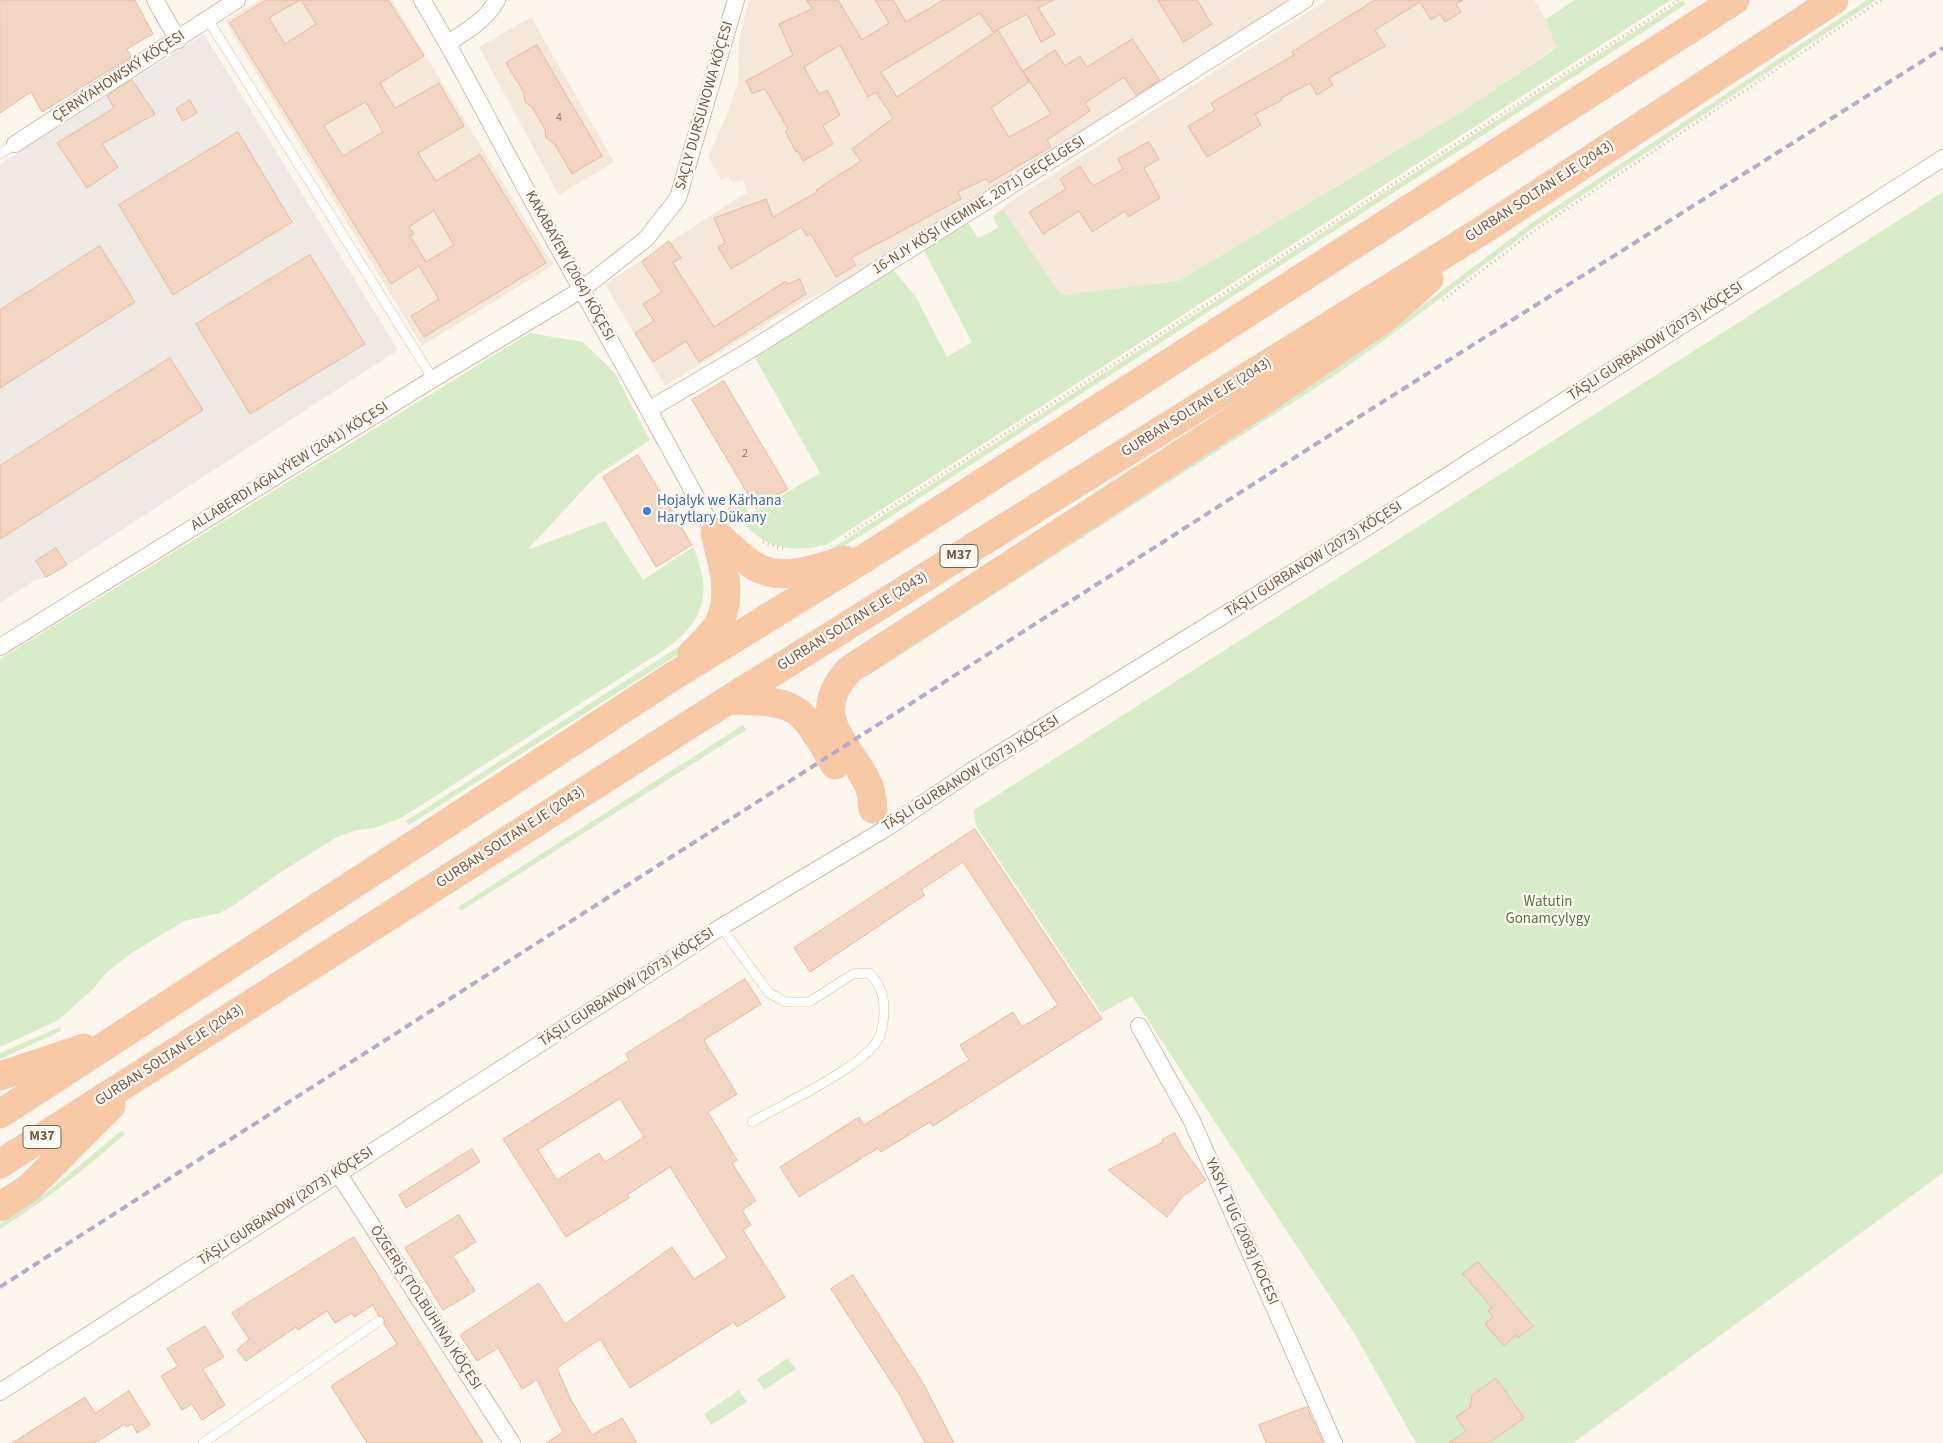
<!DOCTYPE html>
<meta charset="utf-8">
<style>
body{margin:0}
canvas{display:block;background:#fdf6ec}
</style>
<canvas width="1943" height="1443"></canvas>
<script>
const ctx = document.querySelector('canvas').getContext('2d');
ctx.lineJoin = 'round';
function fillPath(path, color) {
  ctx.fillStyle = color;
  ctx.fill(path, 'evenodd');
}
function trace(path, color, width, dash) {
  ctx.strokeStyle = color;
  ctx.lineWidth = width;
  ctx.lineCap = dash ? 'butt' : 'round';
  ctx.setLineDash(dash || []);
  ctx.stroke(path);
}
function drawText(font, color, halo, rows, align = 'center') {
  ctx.font = font + ' "Source Sans 3",sans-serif';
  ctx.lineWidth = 4.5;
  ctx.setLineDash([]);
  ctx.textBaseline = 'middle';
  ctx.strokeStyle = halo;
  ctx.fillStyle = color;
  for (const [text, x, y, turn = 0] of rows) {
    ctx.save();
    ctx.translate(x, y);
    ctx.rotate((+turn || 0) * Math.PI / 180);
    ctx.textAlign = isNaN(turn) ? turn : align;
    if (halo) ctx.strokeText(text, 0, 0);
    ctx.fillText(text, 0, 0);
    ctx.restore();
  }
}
fillPath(new Path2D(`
 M 260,0 L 392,0 L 553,265 L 422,346 L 225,21 Z
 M 749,0 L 1288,0 L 1166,82 L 1053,153 L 928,228 L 848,279 L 797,305 L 665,386 L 605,284 L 747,192 L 743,180 L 733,183 L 729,176 L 721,180 L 708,157 L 726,117 L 738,83 L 739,39 Z
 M 1327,0 L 1534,0 L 1546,19 L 1556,47 L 1458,114 L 1178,281 L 1061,295 L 1003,209 L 1005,205 Z
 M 531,17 L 614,162 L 559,195 L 479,47 Z`), '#f5e8da');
fillPath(new Path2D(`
 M 204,34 L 398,350 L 68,565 L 46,578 L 36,580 L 0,603 L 0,164 Z`), '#efe9e4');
fillPath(new Path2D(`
 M 1575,0 L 1671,0 L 828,544 C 805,551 777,551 756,535 C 747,528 740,516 732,508 L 742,502 L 750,514 L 820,473 L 754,356 L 893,269 L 917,299 L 947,357 L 972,342 L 923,249 L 968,223 L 978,238 L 998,228 L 993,215 L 1003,209 L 1061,295 L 1178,281 L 1458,114 L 1556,48 L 1546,19 Z
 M 1683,0 L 1685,5 L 834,553 L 831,549 Z
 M 1867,0 L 1876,0 L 1536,226 L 1398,330 L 1331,378 L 872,673 L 870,670 L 1395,326 L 1533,222 Z
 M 1943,192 L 1943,1173 L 1573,1443 L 1416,1443 L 1354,1333 L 1132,996 L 1101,1013 L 976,826 L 974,810 Z
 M 530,333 L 583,342 L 614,372 L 650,440 L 596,476 L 527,550 L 605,521 L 643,580 L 693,547 C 713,593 705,622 664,650 L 401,818 L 375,828 L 357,830 L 337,837 L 278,874 L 234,905 L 220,913 L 184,921 L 133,952 L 108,971 L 91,991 L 57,1021 L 0,1047 L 0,659 Z
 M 683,644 L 682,652 L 409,825 L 406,821 Z
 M 743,725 L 746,730 L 461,911 L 458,907 Z
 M 60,1027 L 61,1031 L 0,1059 L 0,1053 Z
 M 122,1130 L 125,1134 C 85,1169 45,1201 0,1229 L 0,1224 L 45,1194 Z
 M 788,1358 L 796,1369 L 764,1390 L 757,1379 Z
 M 739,1390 L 747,1402 L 711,1425 L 704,1414 Z`), '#d8ecc9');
const building = new Path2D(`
 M 0,0 L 135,0 L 153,34 L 127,49 L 131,57 L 42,112 L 31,92 L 0,113 Z
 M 266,0 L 388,0 L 424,56 L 380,83 L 395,108 L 439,83 L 464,126 L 418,153 L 436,181 L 480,154 L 546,263 L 424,337 L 411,316 L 439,299 L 419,266 L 391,284 L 230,23 ZM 301,0 L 316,24 L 285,44 L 269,18 ZM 366,102 L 383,132 L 343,156 L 324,126 ZM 434,211 L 454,245 L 426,262 L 410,236 L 414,234 L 409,227 Z
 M 807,0 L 838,0 L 862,40 L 889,23 L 875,0 L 893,0 L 906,22 L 943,0 L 1054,0 L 1038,8 L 1055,34 L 1041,42 L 1027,14 L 993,32 L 980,13 L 881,72 L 897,97 L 998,30 L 1029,82 L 991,108 L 1009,137 L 1051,114 L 1023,71 L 1055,50 L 1065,66 L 1080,56 L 1087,67 L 1132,39 L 1160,80 L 1136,95 L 1124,77 L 1085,103 L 1090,111 L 1047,140 L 1051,147 L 989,183 L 986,179 L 958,192 L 961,199 L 851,258 L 856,265 L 836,277 L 811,234 L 807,236 L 801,227 L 731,269 L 718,247 L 725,243 L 714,218 L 766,199 L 773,217 L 817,192 L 816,190 L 861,161 L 852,149 L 893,118 L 876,92 L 868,97 L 840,45 L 804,67 L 819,94 L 827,90 L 840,115 L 823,126 L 833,144 L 803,161 L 798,151 L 796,152 L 785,131 L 788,129 L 765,89 L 752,93 L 746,81 L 793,55 L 779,24 L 812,9 Z
 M 1158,0 L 1197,0 L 1212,24 L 1184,42 Z
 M 1375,0 L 1463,0 L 1456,4 L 1461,12 L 1445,22 L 1440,14 L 1431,20 L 1420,2 L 1375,30 L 1385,46 L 1329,78 L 1333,85 L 1317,95 L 1310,83 L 1281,98 L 1282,100 L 1255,114 L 1261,125 L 1207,157 L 1188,126 L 1215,110 L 1211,103 L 1294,55 L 1292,52 Z
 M 537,45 L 602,156 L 572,174 L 554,143 L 546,138 L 545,129 L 532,107 L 525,102 L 524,93 L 506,63 Z
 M 132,80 L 155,114 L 102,144 L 118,167 L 87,188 L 57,143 L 114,108 L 107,96 Z
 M 190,100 L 197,113 L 183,121 L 176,109 Z
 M 238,132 L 292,222 L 173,295 L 119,205 Z
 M 1149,142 L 1159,159 L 1144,168 L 1160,198 L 1128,217 L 1125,211 L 1092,232 L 1079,211 L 1043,234 L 1029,212 L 1066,189 L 1060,179 L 1080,166 L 1093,186 L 1123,169 L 1118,159 Z
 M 669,241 L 681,258 L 673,263 L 714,327 L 786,281 L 788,284 L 800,279 L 806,294 L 699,362 L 686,341 L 653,362 L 635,333 L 654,321 L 643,304 L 662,292 L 642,262 Z
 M 100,246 L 135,302 L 0,388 L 0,310 Z
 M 310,255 L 365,344 L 250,414 L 196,324 Z
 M 170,358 L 203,410 L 0,539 L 0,466 Z
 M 724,381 L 788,489 L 756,508 L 692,400 Z
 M 638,455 L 692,545 L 656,567 L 603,477 Z
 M 56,548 L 67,565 L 46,577 L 36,561 Z
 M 975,829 L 1102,1019 L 933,1126 L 930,1122 L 881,1152 L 878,1148 L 799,1197 L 780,1167 L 859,1117 L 864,1125 L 969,1060 L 960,1045 L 1013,1012 L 1022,1027 L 1058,1005 L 963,862 L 921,890 L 925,895 L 810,972 L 794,948 Z
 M 745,979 L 761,1004 L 704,1040 L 737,1094 L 708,1112 L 737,1160 L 732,1163 L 756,1201 L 742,1210 L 751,1225 L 743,1230 L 785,1297 L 737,1327 L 734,1322 L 630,1388 L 600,1339 L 557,1368 L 571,1400 L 592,1435 L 622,1418 L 637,1443 L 546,1443 L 563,1432 L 537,1380 L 522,1389 L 498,1348 L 477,1361 L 460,1335 L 539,1283 L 565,1324 L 672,1247 L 694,1279 L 727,1258 L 670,1167 L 627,1195 L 629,1198 L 566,1237 L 503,1139 L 629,1060 L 626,1054 ZM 620,1099 L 644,1137 L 605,1162 L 599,1153 L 557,1180 L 538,1150 Z
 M 1175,1133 L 1183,1148 L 1206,1180 L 1182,1197 L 1167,1217 L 1108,1170 L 1163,1142 L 1162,1140 Z
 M 472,1149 L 480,1162 L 406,1208 L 399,1195 Z
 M 459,1215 L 476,1242 L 453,1256 L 475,1291 L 443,1310 L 405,1248 Z
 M 354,1237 L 483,1443 L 367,1443 L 331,1386 L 397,1344 L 384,1324 L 384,1318 L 378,1315 L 373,1305 L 354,1317 L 352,1313 L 335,1323 L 327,1311 L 298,1330 L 296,1327 L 246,1361 L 237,1350 L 249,1339 L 232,1313 Z
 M 1478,1262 L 1533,1326 L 1518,1338 L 1516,1335 L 1504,1346 L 1485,1324 L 1493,1317 L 1488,1311 L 1492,1308 L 1463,1274 Z
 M 853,1275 L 923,1383 L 954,1443 L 925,1443 L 901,1397 L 831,1289 Z
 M 205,1326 L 224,1357 L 203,1369 L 225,1405 L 202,1420 L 192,1404 L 182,1410 L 161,1376 L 178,1366 L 167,1349 Z
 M 1496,1378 L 1524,1418 L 1489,1443 L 1449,1443 L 1466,1431 L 1456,1417 L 1470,1407 L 1472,1396 Z
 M 129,1391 L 150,1425 L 137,1433 L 132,1424 L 126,1427 L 125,1424 L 95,1443 L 12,1443 L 85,1397 L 95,1413 Z
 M 1307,1407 L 1323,1443 L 1266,1443 L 1259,1425 Z`);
fillPath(building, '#f3d5c3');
trace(building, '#e6bba3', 1);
const service = new Path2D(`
 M 207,18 L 433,379
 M 0,154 L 15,144
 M 721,927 L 769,993 L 786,1002 L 809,1002 L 853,974 L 869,973 C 880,984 884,994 884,1010 C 884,1019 882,1032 878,1040 C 861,1068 783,1104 752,1122
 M 203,1443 L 379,1321`);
const minor = new Path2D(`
 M 155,0 L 178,40
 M 422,0 C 462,66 496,135 533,202 C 594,313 657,422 715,533
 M 448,43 C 467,31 486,20 497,0
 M 15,144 L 237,0
 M 650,409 L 752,349 L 1305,0
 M 0,647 L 433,379 L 581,290 L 646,239 L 678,198 L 736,0
 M 1139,1026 L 1192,1121 L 1334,1443
 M 338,1173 L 512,1443
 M 0,1392 L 721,927 L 885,829 L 973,770 L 1375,522 L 1943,158`);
const trunk = new Path2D(`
 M 715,533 C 728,544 740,557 754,566 C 782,583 816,568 845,560
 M 692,654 C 700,645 712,635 718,625 C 734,595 722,564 715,533
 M 728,700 C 800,701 800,705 835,765
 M 873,809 C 872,802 872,793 869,786 C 849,742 806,718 849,670 L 1258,404 L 1386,317 L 1429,279
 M 0,1076 L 84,1048
 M 0,1114 L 675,675 L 873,553 L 1735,0
 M 0,1164 L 728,700 L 1483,230 L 1834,0
 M 0,1207 L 29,1188 L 111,1106`);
trace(service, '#d1beb0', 10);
trace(minor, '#d1beb0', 18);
trace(trunk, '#dad1cd', 29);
trace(new Path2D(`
 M 1443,300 L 1538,228 L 1881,0
 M 729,508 L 734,517
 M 845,537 L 1679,0
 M 763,542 L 785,549`), '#d9b8a5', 3, [1, 4]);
trace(service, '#fff', 9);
trace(minor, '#fff', 16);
trace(trunk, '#f9c8a4', 28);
trace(new Path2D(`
 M 0,1287 L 1316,444 L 1943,48`), '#b9a8c9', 4, [8, 5]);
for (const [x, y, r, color] of [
 [647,511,5,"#3f7fe0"]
]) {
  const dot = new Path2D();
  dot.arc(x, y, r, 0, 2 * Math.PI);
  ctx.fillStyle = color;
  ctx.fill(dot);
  trace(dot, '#fffaf3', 2);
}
drawText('12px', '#987a6a', null, [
 ["4",559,118],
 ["2",745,454]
]);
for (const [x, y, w] of [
 [959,556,38],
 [42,1137,38]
]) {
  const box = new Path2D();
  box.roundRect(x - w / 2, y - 11.5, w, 23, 4);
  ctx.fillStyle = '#fffaf3';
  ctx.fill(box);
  trace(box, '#7a5c4d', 1);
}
drawText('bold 14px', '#7a5c4d', null, [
 ["M37",959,556],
 ["M37",42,1137]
]);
drawText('15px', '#7a5c4d', '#fffaf3', [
 ["ÇERNÝAHOWSKÝ KÖÇESI",119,77,-33],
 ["SAÇLY DURSUNOWA KÖÇESI",705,106,-74],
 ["GURBAN SOLTAN EJE (2043)",1540,192,-33],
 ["16-NJY KÖŞI (KEMINE, 2071) GEÇELGESI",979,206,-32],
 ["KAKABAÝEW (2064) KÖÇESI",569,266,61],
 ["TÄŞLI GURBANOW (2073) KÖÇESI",1656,342,-33],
 ["GURBAN SOLTAN EJE (2043)",1197,408,-32],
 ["ALLABERDI AGALYÝEW (2041) KÖÇESI",290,467,-32],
 ["TÄŞLI GURBANOW (2073) KÖÇESI",1314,560,-32],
 ["GURBAN SOLTAN EJE (2043)",853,622,-32],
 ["TÄŞLI GURBANOW (2073) KÖÇESI",971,774,-32],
 ["GURBAN SOLTAN EJE (2043)",511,838,-33],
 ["TÄŞLI GURBANOW (2073) KÖÇESI",627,988,-33],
 ["GURBAN SOLTAN EJE (2043)",170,1056,-33],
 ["TÄŞLI GURBANOW (2073) KÖÇESI",286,1207,-33],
 ["YASYL TUG (2083) KOCESI",1241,1232,66],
 ["ÖZGERIŞ (TOLBUHINA) KÖÇESI",425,1308,57]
]);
drawText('15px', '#366cbe', '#fffaf3', [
 ["Hojalyk we Kärhana",657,502],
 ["Harytlary Dükany",657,519]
], 'left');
drawText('15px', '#537a41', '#fffaf3', [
 ["Watutin",1548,903],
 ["Gonamçylygy",1548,920]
]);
</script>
